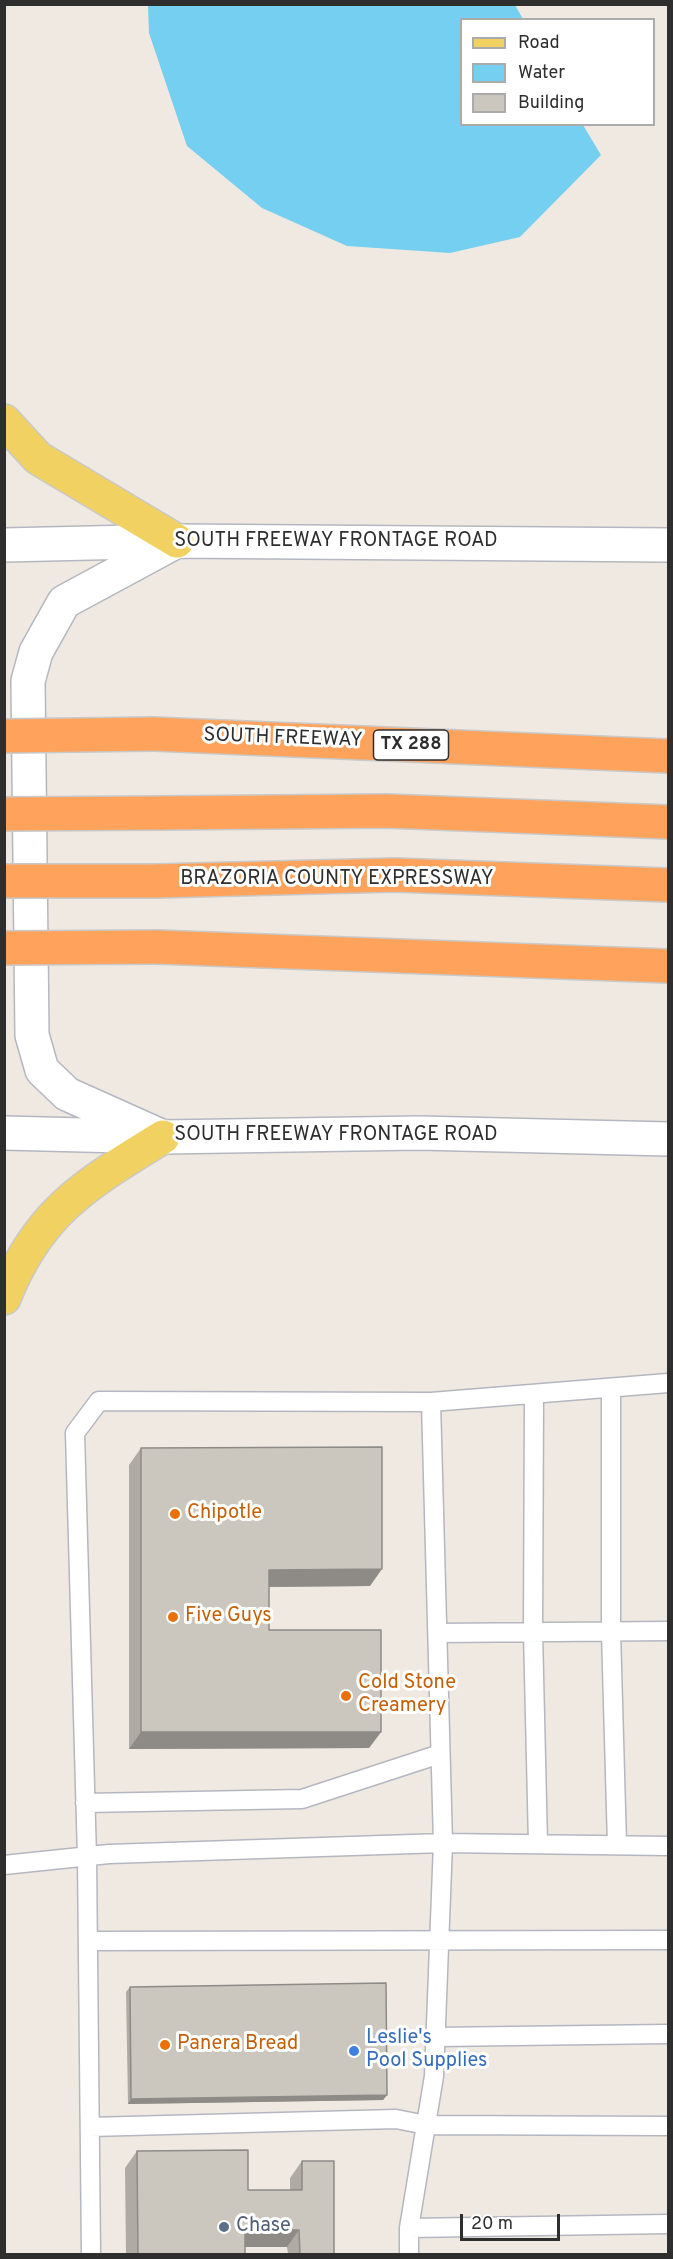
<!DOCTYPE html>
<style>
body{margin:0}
#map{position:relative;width:673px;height:2259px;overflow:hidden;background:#efe9e1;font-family:Overpass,sans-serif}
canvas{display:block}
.frame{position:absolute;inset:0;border:6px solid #2e2e2e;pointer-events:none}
.legend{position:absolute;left:460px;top:18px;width:195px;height:108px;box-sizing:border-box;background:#fff;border:2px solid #ababab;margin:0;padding:8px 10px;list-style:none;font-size:18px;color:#2e2e2e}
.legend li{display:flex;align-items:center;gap:12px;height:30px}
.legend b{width:30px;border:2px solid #ababab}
.scale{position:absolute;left:460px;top:2214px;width:100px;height:27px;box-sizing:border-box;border:3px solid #2e2e2e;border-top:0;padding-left:8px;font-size:18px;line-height:21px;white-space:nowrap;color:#2e2e2e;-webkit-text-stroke:4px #fff;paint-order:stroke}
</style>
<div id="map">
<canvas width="673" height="2259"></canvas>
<div class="frame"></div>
<ul class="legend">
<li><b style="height:8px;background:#f2d163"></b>Road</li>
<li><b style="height:16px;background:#75cff0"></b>Water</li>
<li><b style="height:16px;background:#cbc7bf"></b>Building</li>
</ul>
<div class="scale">20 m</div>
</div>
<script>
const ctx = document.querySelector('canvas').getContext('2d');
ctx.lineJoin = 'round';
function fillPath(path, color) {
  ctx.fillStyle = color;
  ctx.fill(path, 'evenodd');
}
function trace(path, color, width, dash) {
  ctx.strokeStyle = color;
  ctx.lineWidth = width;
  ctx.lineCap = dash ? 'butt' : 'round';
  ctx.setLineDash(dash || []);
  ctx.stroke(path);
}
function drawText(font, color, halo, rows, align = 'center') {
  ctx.font = font + ' Overpass,sans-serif';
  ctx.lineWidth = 6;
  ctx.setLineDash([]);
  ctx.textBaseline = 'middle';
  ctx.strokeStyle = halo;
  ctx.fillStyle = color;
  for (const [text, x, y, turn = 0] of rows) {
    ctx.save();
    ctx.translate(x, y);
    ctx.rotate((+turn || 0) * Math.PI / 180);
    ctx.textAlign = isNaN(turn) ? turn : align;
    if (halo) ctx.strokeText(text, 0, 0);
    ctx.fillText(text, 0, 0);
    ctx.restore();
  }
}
fillPath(new Path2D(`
 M 148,5 L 515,5 L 523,19 L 462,20 L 462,124 L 583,125 L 601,155 L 520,237 L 450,253 L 347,246 L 262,208 L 187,146 L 149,33 Z`), '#75cff0');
const service = new Path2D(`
 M 611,1388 L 611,1632 L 617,1845
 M 534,1394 L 533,1632 L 538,1844
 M 438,1633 L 668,1631
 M 85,1803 L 302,1799 L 440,1754
 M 4,1865 L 109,1854 L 443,1843 L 668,1846
 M 88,1941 L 668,1940
 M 436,2037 L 668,2034
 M 90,2127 L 396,2119 L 426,2125 L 668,2126
 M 409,2228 L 668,2224
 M 91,2254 L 87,1857 L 75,1433 L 99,1401 L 431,1402 L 668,1383
 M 409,2254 L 409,2228 L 434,2076 L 443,1843 L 431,1402`);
const secondary = new Path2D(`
 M 4,545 L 177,541 L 668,545
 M 4,1133 L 163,1137 L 419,1133 L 668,1139
 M 163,1137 L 67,1094 L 42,1070 L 32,1035 L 28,681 L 36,652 L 64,602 L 177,541`);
const primary = new Path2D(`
 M 4,421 L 38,458 L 177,541
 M 4,1298 C 39,1210 87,1184 163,1137`);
const motorway = new Path2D(`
 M 153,734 L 668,756
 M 160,813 L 386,811 L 668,822
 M 156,881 L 395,875 L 668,885
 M 157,947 L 668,966`);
trace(service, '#b4b7c1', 21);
trace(secondary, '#b4b7c1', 36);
trace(primary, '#c9c9c9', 36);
trace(motorway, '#c9c9c9', 36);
trace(service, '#fff', 18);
trace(secondary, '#fff', 33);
trace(primary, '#f2d163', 33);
trace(motorway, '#ffa35c', 33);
const motorwayBridge = new Path2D(`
 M 4,736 L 153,734
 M 4,814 L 160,813
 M 4,881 L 156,881
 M 4,948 L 157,947`);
trace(motorwayBridge, '#c9c9c9', 36, []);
trace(motorwayBridge, '#ffa35c', 33);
fillPath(new Path2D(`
 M 141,1448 L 370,1586 L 269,1587 L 269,1630 L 381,1732 L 369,1748 L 129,1749 L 129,1465 Z
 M 130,1987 L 387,2095 L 383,2100 L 128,2104 L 126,1992 Z
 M 137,2151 L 248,2190 L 290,2190 L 290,2178 L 302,2161 L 334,2254 L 288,2254 L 287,2247 L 245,2247 L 245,2254 L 126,2254 L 125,2168 Z`), '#afaba4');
fillPath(new Path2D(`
 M 382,1569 L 370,1586 L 257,1587 L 269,1570 Z
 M 141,1732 L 381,1732 L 369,1748 L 129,1749 Z
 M 387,2095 L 383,2100 L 128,2104 L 131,2099 Z
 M 245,2230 L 299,2230 L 287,2247 L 233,2247 Z`), '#8e8b86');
const building = new Path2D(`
 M 382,1447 L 382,1569 L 269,1570 L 269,1630 L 381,1630 L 381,1732 L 141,1732 L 141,1448 Z
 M 386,1983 L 387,2095 L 131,2099 L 130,1987 Z
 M 248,2150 L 248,2190 L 302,2190 L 302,2161 L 334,2161 L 334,2254 L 300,2254 L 299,2230 L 245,2230 L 245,2254 L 138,2254 L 137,2151 Z`);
fillPath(building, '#cbc7bf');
trace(building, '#8e8b86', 1.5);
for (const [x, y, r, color] of [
 [175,1514,6,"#e8710a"],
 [173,1617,6,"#e8710a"],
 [346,1696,6,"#e8710a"],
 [165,2045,6,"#e8710a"],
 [354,2051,6,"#3f7fe0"],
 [224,2227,6,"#5c6f8a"]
]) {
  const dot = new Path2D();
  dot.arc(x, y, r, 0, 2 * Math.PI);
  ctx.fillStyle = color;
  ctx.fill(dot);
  trace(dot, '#fff', 2);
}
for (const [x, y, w] of [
 [411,745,75]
]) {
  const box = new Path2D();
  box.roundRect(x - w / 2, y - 15, w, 30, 4.5);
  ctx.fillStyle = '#fff';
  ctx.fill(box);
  trace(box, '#2e2e2e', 1.5);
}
drawText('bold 18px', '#2e2e2e', null, [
 ["TX 288",411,745]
]);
drawText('20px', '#2e2e2e', '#fff', [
 ["SOUTH FREEWAY FRONTAGE ROAD",336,542],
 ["SOUTH FREEWAY",283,739,2],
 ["BRAZORIA COUNTY EXPRESSWAY",337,880],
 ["SOUTH FREEWAY FRONTAGE ROAD",336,1136]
]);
drawText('20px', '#c56008', '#fff', [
 ["Chipotle",187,1514],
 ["Five Guys",185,1617],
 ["Cold Stone",358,1684],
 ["Creamery",358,1707],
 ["Panera Bread",177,2045]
], 'left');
drawText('20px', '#366cbe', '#fff', [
 ["Leslie's",366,2039],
 ["Pool Supplies",366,2062]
], 'left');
drawText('20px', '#4e5e75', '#fff', [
 ["Chase",236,2227]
], 'left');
</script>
